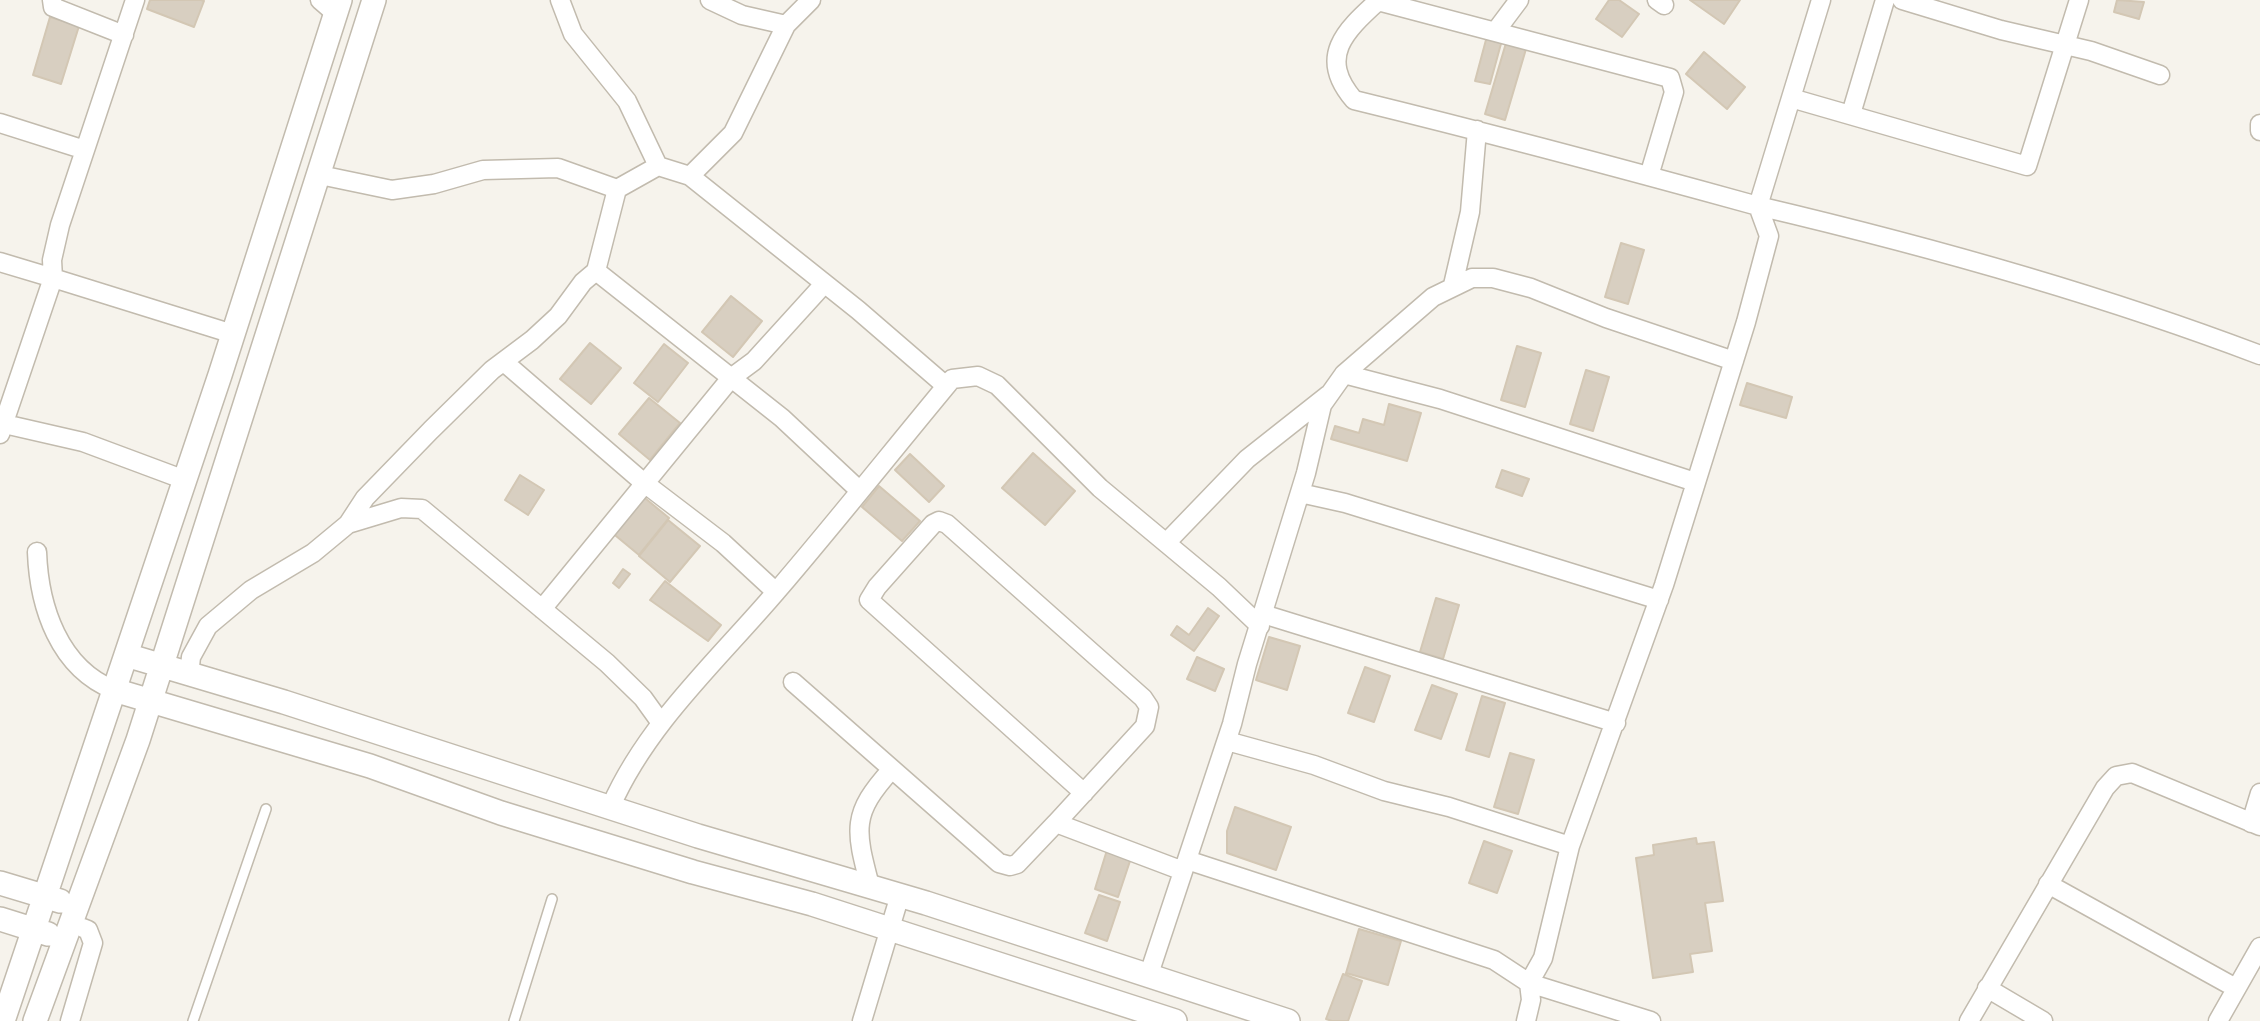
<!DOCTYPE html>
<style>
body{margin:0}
canvas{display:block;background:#f6f3ec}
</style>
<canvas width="2260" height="1021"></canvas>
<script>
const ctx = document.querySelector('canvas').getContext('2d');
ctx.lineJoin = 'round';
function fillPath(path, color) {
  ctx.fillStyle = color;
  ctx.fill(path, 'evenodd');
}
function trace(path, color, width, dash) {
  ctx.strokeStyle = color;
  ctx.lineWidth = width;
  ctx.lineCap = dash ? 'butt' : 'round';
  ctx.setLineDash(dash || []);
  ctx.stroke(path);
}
const building = new Path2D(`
 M 150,0 L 201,0 L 204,1 L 194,27 L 147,9 Z
 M 1609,0 L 1619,0 L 1639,14 L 1622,37 L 1596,19 Z
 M 1690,0 L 1740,0 L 1724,24 Z
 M 2117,0 L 2144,2 L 2139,19 L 2114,12 Z
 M 50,17 L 79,26 L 61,84 L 33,75 Z
 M 1487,36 L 1502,40 L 1490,84 L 1475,81 Z
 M 1506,43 L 1526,49 L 1505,120 L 1485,114 Z
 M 1704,52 L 1745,87 L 1727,109 L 1686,74 Z
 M 1621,243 L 1644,250 L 1628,304 L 1605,297 Z
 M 731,296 L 762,321 L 733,357 L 702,332 Z
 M 590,343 L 621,368 L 591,404 L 560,379 Z
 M 664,344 L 688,363 L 658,402 L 634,383 Z
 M 1517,346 L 1541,353 L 1525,407 L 1501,400 Z
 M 1586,370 L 1609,377 L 1593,431 L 1570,424 Z
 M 1747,383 L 1792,397 L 1786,418 L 1740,405 Z
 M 649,398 L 680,423 L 650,460 L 619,434 Z
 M 1389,404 L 1421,413 L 1407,461 L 1331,439 L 1335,426 L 1359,433 L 1363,419 L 1384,425 Z
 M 1033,453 L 1075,491 L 1045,525 L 1002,488 Z
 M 910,454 L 944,486 L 929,502 L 895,470 Z
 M 1502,470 L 1529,479 L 1522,496 L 1496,487 Z
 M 520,475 L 544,490 L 528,515 L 505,500 Z
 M 879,486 L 920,521 L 902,541 L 862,507 Z
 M 640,494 L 669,518 L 639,555 L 610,531 Z
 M 668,520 L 700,546 L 670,582 L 639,556 Z
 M 623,569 L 630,574 L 619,588 L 613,583 Z
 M 665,581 L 721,625 L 708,641 L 650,600 Z
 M 1436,598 L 1459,605 L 1443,659 L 1420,652 Z
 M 1208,608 L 1219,616 L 1194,651 L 1171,635 L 1177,626 L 1189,635 Z
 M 1269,637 L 1300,646 L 1287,690 L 1256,680 Z
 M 1197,657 L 1224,669 L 1215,691 L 1187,679 Z
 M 1365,667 L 1390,676 L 1374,722 L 1348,713 Z
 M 1432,685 L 1457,694 L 1441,739 L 1415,730 Z
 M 1482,696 L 1505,703 L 1489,757 L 1466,750 Z
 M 1510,753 L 1534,760 L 1518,814 L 1494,807 Z
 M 1235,807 L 1291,827 L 1276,870 L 1227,853 L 1227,831 Z
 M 1696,838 L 1697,844 L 1714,842 L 1723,901 L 1705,903 L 1712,951 L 1690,954 L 1693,972 L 1653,978 L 1636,858 L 1654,855 L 1653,845 Z
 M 1484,841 L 1512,851 L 1497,893 L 1469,883 Z
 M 1107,850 L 1131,858 L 1118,897 L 1095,889 Z
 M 1099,895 L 1120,902 L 1107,941 L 1085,933 Z
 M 1359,929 L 1401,941 L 1388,985 L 1346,973 Z
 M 1343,974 L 1362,981 L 1348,1021 L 1332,1021 L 1326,1019 Z`);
fillPath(building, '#d8cfc1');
trace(building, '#d3c7b4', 2);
const service = new Path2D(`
 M 193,1021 L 266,809
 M 514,1021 L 552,899`);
const minor = new Path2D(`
 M 52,0 L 53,7 L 124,35
 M 320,0 L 335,13
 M 560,0 L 573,34 L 627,101 L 658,166 L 690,176 L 858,310 L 946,386
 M 710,0 L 742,15 L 786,25
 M 1657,0 L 1664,5
 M 1902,0 L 2001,30 L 2091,51 L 2160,75
 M 1495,32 L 1519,0
 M 1791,98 L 1821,0
 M 1851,114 L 1885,0
 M 0,123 L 85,150
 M 2260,124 L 2260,131
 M 320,175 L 392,190 L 434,184 L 483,170 L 558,168 L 617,189
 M 690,176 L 733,133 L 786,25 L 811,0
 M 1649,176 L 1674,92 L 1670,78 L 1378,1 C 1345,31 1317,57 1354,100 C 1489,133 1624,169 1758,206 L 1791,98 L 2027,166 L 2079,0
 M 0,262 L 53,278 L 52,260 L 60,225 L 135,0
 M 596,271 L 782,418 L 860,491
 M 1453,285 L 1470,212 L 1477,130
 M 504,362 L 643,482 L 723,543 L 776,592
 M 1344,374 L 1440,399 L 1695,482
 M 0,423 L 83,442 L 185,480
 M 0,434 L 53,278 L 233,334
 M 1300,493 L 1345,503 L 1659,600
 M 348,524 L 365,498 L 431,430 L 492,370 L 532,340 L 558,316 L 583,282 L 596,271 L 617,189 L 658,166
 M 1166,543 L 1247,459 L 1328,395
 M 37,552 C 39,607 59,668 114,690
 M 542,609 L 731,378 L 754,361 L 824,284
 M 1263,614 L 1616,723
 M 189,675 L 191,657 L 208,626 L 251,590 L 313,553 L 348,524 L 401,508 L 422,509 L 607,663 L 643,698 L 661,723
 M 793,682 L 999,863 L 1010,866 L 1017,864 L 1056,823 L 1183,871
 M 1227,741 L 1314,765 L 1384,791 L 1449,807 L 1570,846
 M 611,806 C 647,724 718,660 776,592 C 836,522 893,450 952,379 L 978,376 L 997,385 L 1100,488 L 1219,587 L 1260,626
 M 1056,823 L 1145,726 L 1149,707 L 1143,698 L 947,524 L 939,521 L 933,524 L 877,587 L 869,600 L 1084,793
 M 2251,823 L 2260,793
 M 1187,860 L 1494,960 L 1529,983 L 1651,1021
 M 2048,884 L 2234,987
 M 870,886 C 855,829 851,814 892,769
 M 1148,977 L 1232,724 L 1247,664 L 1306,473 L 1322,405 L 1344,374 L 1433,297 L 1472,278 L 1493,278 L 1531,288 L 1606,318 L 1734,361
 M 1987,988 L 2043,1021
 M 70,1021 L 93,943 L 88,930 L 83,928
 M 862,1021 L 900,895
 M 1526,1021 L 1531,1000 L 1529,983 L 1543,958 L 1570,846 L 1664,585 L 1746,322 L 1769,236 L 1758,206 C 1928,246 2097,293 2260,355
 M 1969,1021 L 2105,788 L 2116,776 L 2132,773 L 2260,826
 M 2218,1021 L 2260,947`);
const tertiary = new Path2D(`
 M 126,655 L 284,702 L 698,836 L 926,903 L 1288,1021
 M 114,690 L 370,766 L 501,813 L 693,872 L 812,904 L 1175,1021
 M 0,883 L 60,901
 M 0,919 L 48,934
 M 3,1021 L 220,375 L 340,0
 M 35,1021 L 138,740 L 374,0`);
trace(service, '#c2bbae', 12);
trace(minor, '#c2bbae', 21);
trace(tertiary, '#c2bbae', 26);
trace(service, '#fff', 9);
trace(minor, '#fff', 18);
trace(tertiary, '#fff', 23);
</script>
